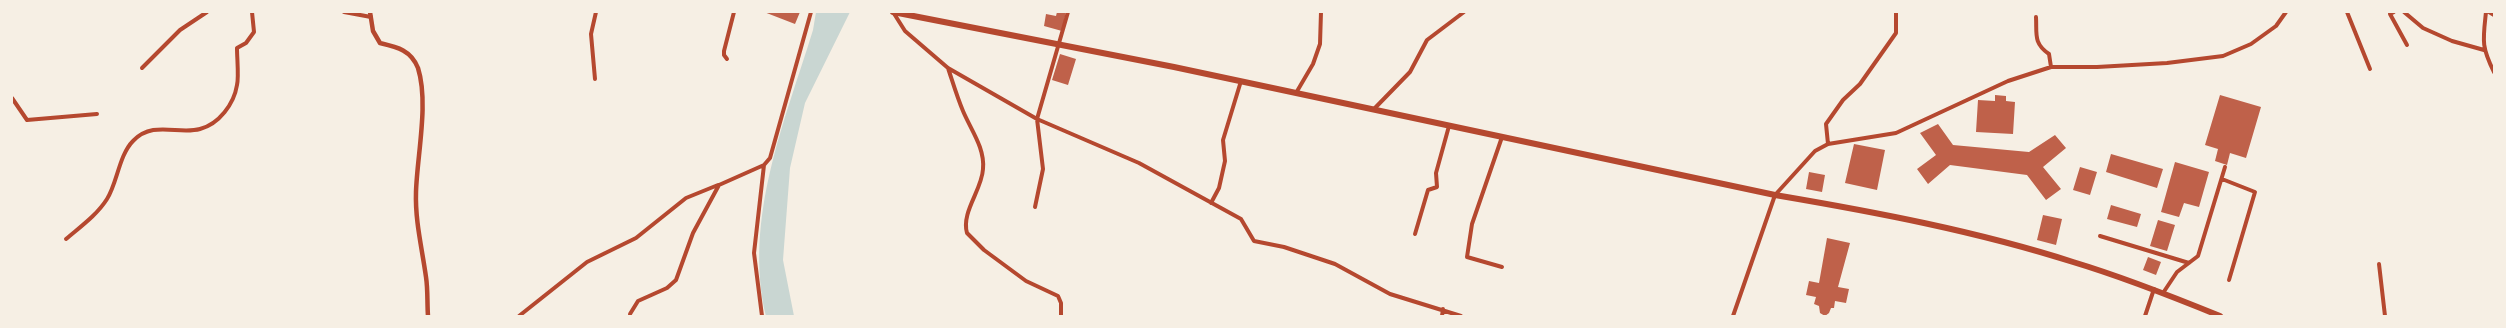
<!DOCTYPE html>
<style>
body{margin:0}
#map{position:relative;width:2506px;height:328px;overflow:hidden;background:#f6efe4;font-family:"Space Grotesk",sans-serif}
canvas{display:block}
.frame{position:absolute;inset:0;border:13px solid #f6efe4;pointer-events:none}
</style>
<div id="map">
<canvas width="2506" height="328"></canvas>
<div class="frame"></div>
</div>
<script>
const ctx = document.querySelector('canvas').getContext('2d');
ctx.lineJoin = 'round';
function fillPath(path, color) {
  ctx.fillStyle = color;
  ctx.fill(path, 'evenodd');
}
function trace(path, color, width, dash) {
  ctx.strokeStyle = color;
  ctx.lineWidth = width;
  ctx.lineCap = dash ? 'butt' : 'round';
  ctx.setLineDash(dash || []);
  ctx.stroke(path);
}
fillPath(new Path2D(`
 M 816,12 L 850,12 L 805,103 L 790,168 L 783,260 L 794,316 L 766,316 C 743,219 785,121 813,30 Z`), '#c9d6d2');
fillPath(new Path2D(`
 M 764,12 L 800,12 L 795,24 Z
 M 1057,12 L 1066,12 L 1062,31 L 1044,26 L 1046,14 L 1056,16 Z
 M 1060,54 L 1076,59 L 1068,85 L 1052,80 Z
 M 1995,95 L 2006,96 L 2006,101 L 2015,102 L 2013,134 L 1976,132 L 1978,100 L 1995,101 Z
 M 2220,95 L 2261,107 L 2246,158 L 2230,153 L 2227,165 L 2215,161 L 2218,149 L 2205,145 Z
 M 1938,124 L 1953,145 L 2029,152 L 2055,135 L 2066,148 L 2043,167 L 2061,189 L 2046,200 L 2027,175 L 1950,165 L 1928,184 L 1917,169 L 1936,155 L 1920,133 Z
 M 1854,144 L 1885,150 L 1877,190 L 1845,183 Z
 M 2111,154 L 2163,169 L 2157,188 L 2106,172 Z
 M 2175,162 L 2209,172 L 2199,207 L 2184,203 L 2179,217 L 2161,212 Z
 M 2080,167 L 2097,172 L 2090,195 L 2073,190 Z
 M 1809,172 L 1825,175 L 1822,192 L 1806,189 Z
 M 2111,205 L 2141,214 L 2137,227 L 2107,219 Z
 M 2043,215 L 2062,219 L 2056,245 L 2037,240 Z
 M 2158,220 L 2175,225 L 2167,251 L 2150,246 Z
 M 1827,238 L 1850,243 L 1838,287 L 1849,289 L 1846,303 L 1835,301 L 1834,308 L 1831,308 L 1829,313 L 1825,316 L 1820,313 L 1819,306 L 1814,304 L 1816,297 L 1806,295 L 1809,281 L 1819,283 Z
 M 2148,257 L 2161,262 L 2156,275 L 2143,270 Z`), '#bf614a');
trace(new Path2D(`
 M 344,12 L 371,17
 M 893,12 L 905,31 L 948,68 L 1037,119 L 1139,163 L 1241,219 L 1254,241 L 1284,247 L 1335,264 L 1390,294 L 1461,316
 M 2347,12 L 2370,69
 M 2394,12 L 2390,14 L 2407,45
 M 2404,12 L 2423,28 L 2452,41 L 2484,50
 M 2486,12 C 2483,40 2481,46 2494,72
 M 2489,12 L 2494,15
 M 2036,17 C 2037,34 2033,43 2049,54 L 2051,67
 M 727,59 L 724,55 L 724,51 L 734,12
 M 142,68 L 180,30 L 207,12
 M 948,68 C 953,83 957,97 963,111 C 971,130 985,148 983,169 C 982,190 961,212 967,233 L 984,250 L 1026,281 L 1058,296 L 1061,303 L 1061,316
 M 595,79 L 591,34 L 596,12
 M 1296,93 L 1313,64 L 1320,44 L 1321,12
 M 12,98 L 27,120 L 97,114
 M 1373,110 L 1410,72 L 1427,40 L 1464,12
 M 1828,144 L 1826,124 L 1843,100 L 1860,84 L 1896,33 L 1896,12
 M 2222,179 L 2255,192 L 2229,280
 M 1211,203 L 1219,188 L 1225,161 L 1223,140 L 1241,81
 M 1035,207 L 1043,169 L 1037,119 L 1068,12
 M 1415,234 L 1428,190 L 1437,187 L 1436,173 L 1449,126
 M 2100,236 L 2189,263
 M 66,239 C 80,227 97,215 107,199 C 117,184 119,155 133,141 C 153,120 178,135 200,129 C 219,124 234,104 237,85 C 239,77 237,59 237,48 L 246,43 L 254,32 L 252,12
 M 2379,264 L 2385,316
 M 1502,267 L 1467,257 L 1472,224 L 1502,137
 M 2163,293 L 2177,272 L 2198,256 L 2225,167
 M 630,314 L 638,301 L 667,288 L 676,280 L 693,233 L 719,185 L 764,165 L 770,158 L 811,12
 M 519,316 L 587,262 L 636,238 L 686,198 L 718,185
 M 762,316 L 754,253 L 764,165
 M 1442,316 L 1443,309
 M 1733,316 L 1775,195 L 1815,151 L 1828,144 L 1896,133 L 2008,81 L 2051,67 L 2097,67 L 2167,63 L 2223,56 L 2251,44 L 2276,26 L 2286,12
 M 2145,316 L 2154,289`), '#b5482f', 4);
trace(new Path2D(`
 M 370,12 L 373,31 L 380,43 C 397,47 411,50 418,68 C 429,103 417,156 416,192 C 415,221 422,248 426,277 C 428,290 427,303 428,316`), '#b5482f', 4.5);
trace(new Path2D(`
 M 893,12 L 1174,67 L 1775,195 C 1875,212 1976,231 2073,262 C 2123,277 2171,296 2220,316`), '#b5482f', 6);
</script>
